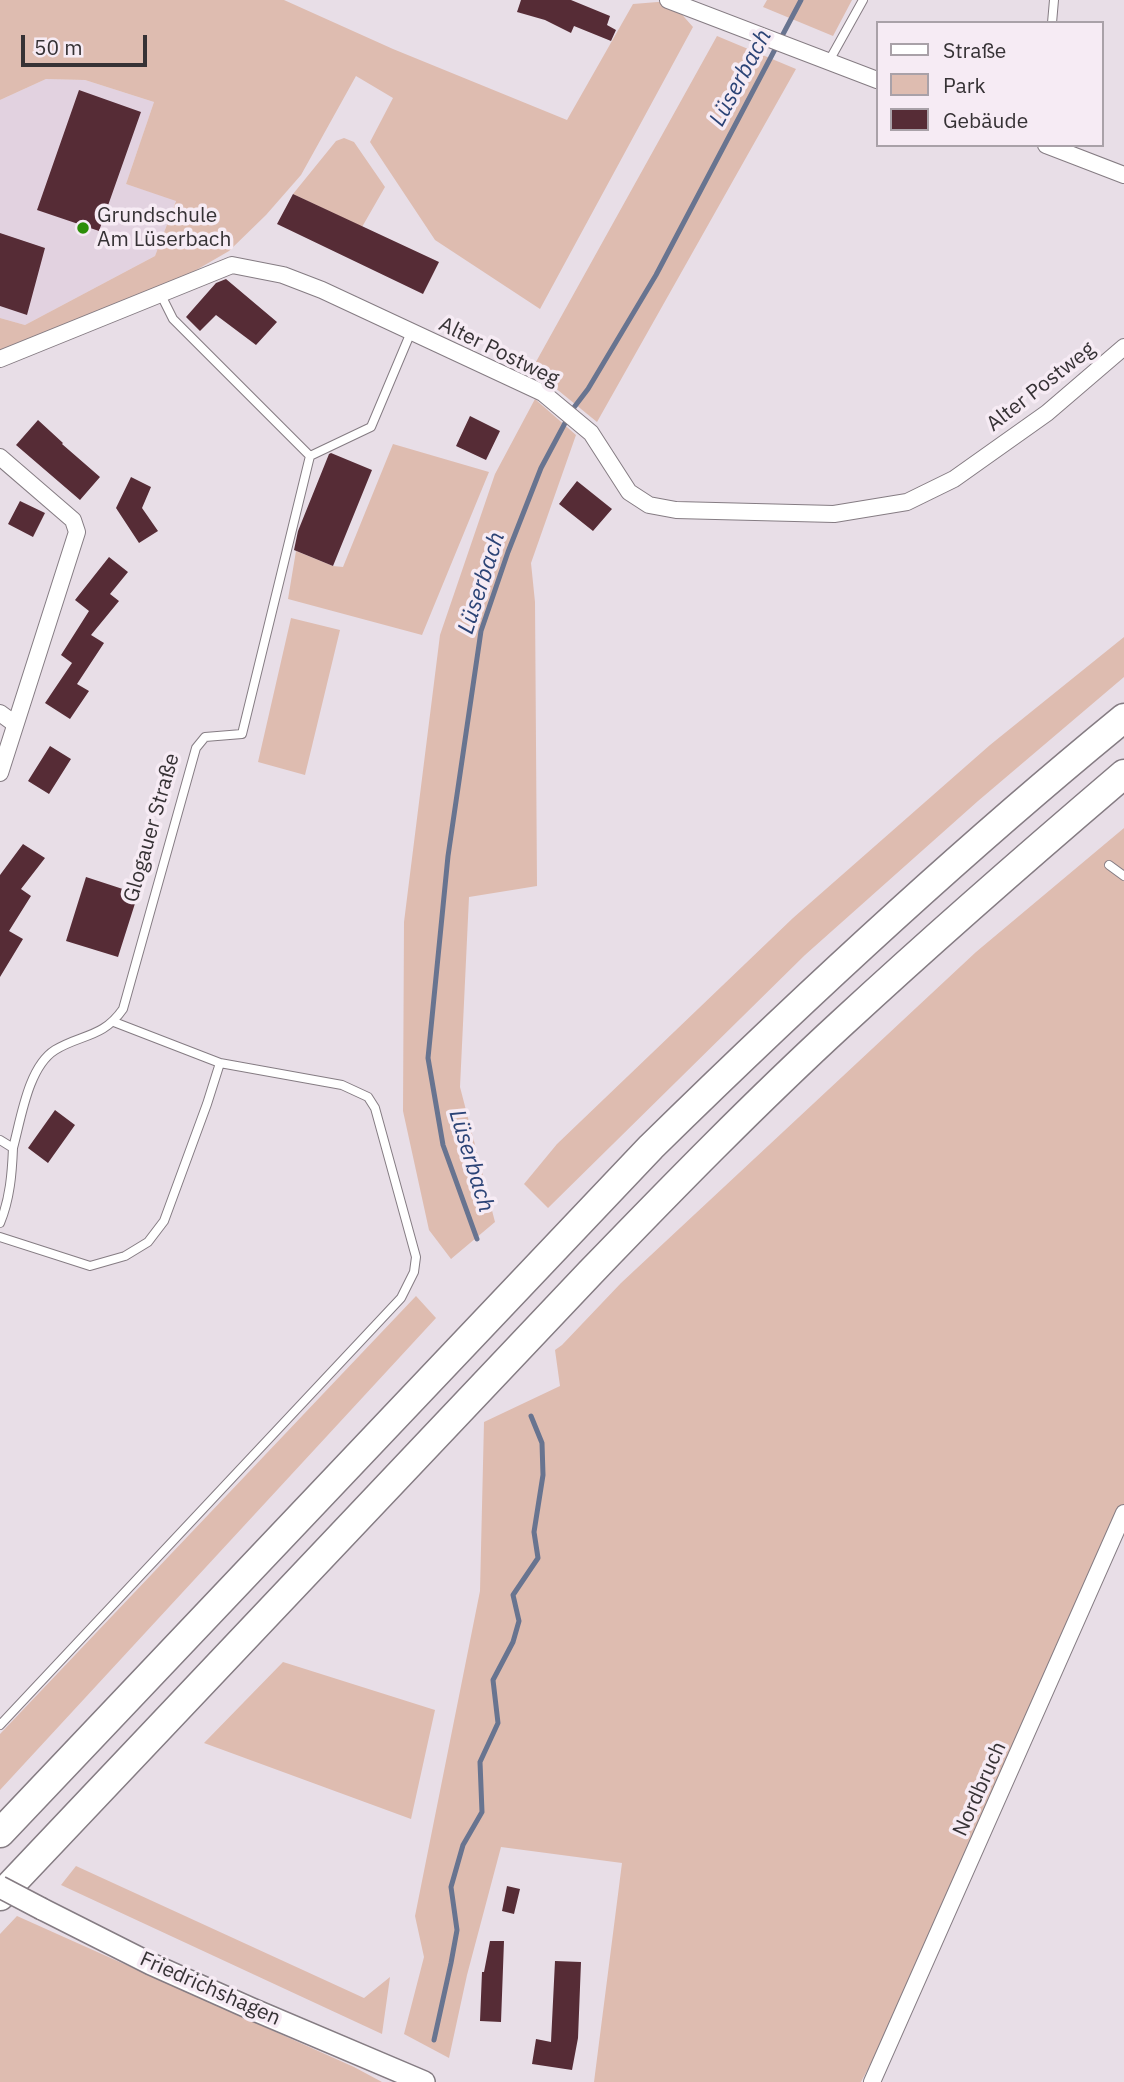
<!DOCTYPE html>
<meta charset="utf-8">
<style>
body{margin:0}
#map{position:relative;width:1124px;height:2082px;overflow:hidden;background:#e8dee7;font-family:"IBM Plex Sans",sans-serif}
canvas{display:block}
.legend{position:absolute;left:876px;top:21px;width:228px;height:126px;box-sizing:border-box;background:#f6ebf4;border:2px solid #a9a1a8;margin:0;padding:9px 12px;list-style:none;font-size:21px;color:#363235}
.legend li{display:flex;align-items:center;gap:14px;height:35px}
.legend b{width:35px;border:2px solid #a9a1a8}
.scale{position:absolute;left:21px;top:35px;width:126px;height:32px;box-sizing:border-box;border:4px solid #363235;border-top:0;padding-left:9px;font-size:21px;line-height:24px;white-space:nowrap;color:#363235;-webkit-text-stroke:5px #f6ebf4;paint-order:stroke}
</style>
<div id="map">
<canvas width="1124" height="2082"></canvas>
<ul class="legend">
<li><b style="height:9px;background:#fff"></b>Straße</li>
<li><b style="height:19px;background:#debcb0"></b>Park</li>
<li><b style="height:19px;background:#562c36"></b>Gebäude</li>
</ul>
<div class="scale">50 m</div>
</div>
<script>
const ctx = document.querySelector('canvas').getContext('2d');
ctx.lineJoin = 'round';
function fillPath(path, color) {
  ctx.fillStyle = color;
  ctx.fill(path, 'evenodd');
}
function trace(path, color, width, dash) {
  ctx.strokeStyle = color;
  ctx.lineWidth = width;
  ctx.lineCap = dash ? 'butt' : 'round';
  ctx.setLineDash(dash || []);
  ctx.stroke(path);
}
function drawText(font, color, halo, rows, align = 'center') {
  ctx.font = font + ' "IBM Plex Sans",sans-serif';
  ctx.lineWidth = 7;
  ctx.setLineDash([]);
  ctx.textBaseline = 'middle';
  ctx.strokeStyle = halo;
  ctx.fillStyle = color;
  for (const [text, x, y, turn = 0] of rows) {
    ctx.save();
    ctx.translate(x, y);
    ctx.rotate((+turn || 0) * Math.PI / 180);
    ctx.textAlign = isNaN(turn) ? turn : align;
    if (halo) ctx.strokeText(text, 0, 0);
    ctx.fillText(text, 0, 0);
    ctx.restore();
  }
}
fillPath(new Path2D(`
 M 46,79 L 85,80 L 154,102 L 126,184 L 176,200 L 155,256 L 25,325 L 0,318 L 0,100 Z`), '#e2d2e0');
fillPath(new Path2D(`
 M 0,0 L 284,0 L 393,49 L 567,120 L 633,4 L 670,1 L 693,27 L 540,309 L 435,240 L 370,142 L 393,98 L 356,76 L 301,175 L 266,215 L 229,251 L 167,287 L 0,352 L 0,318 L 25,325 L 155,256 L 176,201 L 126,184 L 154,102 L 85,80 L 46,79 L 0,100 Z
 M 767,0 L 852,0 L 833,36 L 763,7 Z
 M 717,36 L 796,69 L 597,422 L 532,369 Z
 M 344,138 L 354,142 L 385,187 L 362,227 L 293,194 L 336,141 Z
 M 535,399 L 576,435 L 531,563 L 535,602 L 537,886 L 469,897 L 460,1087 L 495,1222 L 451,1259 L 429,1230 L 403,1111 L 404,922 L 440,635 L 495,474 Z
 M 393,444 L 489,472 L 422,635 L 288,599 L 296,551 L 333,566 L 343,567 Z
 M 291,618 L 340,630 L 305,775 L 258,762 Z
 M 1124,637 L 1124,677 L 978,801 L 805,955 L 548,1208 L 524,1184 L 557,1144 L 793,918 L 990,745 Z
 M 1124,828 L 1124,1510 L 879,2048 L 861,2082 L 594,2082 L 622,1863 L 501,1847 L 467,1975 L 449,2058 L 404,2034 L 424,1957 L 415,1916 L 480,1591 L 484,1422 L 560,1386 L 555,1350 L 562,1345 L 621,1283 L 976,952 Z
 M 416,1296 L 436,1318 L 0,1790 L 0,1734 Z
 M 283,1662 L 435,1710 L 411,1819 L 204,1743 Z
 M 76,1866 L 364,1998 L 390,1977 L 382,2034 L 61,1885 Z
 M 17,1916 L 354,2067 L 382,2082 L 0,2082 L 0,1934 Z`), '#debcb0');
trace(new Path2D(`
 M 477,1239 L 443,1145 L 428,1058 L 448,856 L 481,631 L 508,552 L 541,468 L 572,410 L 588,389 L 656,275 L 801,0
 M 434,2040 L 451,1963 L 457,1930 L 451,1887 L 463,1845 L 482,1812 L 480,1762 L 498,1723 L 493,1680 L 513,1642 L 519,1621 L 513,1595 L 538,1558 L 534,1532 L 543,1475 L 542,1443 L 531,1416`), '#687490', 5);
fillPath(new Path2D(`
 M 521,0 L 571,0 L 610,16 L 607,25 L 616,30 L 611,41 L 574,26 L 571,33 L 545,20 L 517,12 Z
 M 79,90 L 141,112 L 99,231 L 37,210 Z
 M 293,194 L 439,262 L 423,294 L 277,224 Z
 M 0,233 L 45,248 L 27,315 L 0,306 Z
 M 226,279 L 277,322 L 256,345 L 216,315 L 200,331 L 186,317 L 216,283 Z
 M 470,416 L 500,431 L 486,460 L 456,446 Z
 M 38,420 L 63,443 L 62,444 L 100,477 L 80,500 L 16,445 Z
 M 331,453 L 372,470 L 333,566 L 294,550 L 298,531 L 329,454 Z
 M 131,477 L 151,487 L 142,508 L 158,531 L 139,543 L 116,508 Z
 M 577,481 L 612,509 L 593,531 L 559,504 Z
 M 20,501 L 45,513 L 33,537 L 8,524 Z
 M 109,557 L 128,572 L 110,594 L 119,601 L 91,635 L 104,643 L 77,684 L 89,691 L 70,719 L 45,703 L 72,663 L 61,655 L 89,611 L 75,600 Z
 M 50,746 L 71,759 L 49,794 L 28,781 Z
 M 23,844 L 45,858 L 21,889 L 31,896 L 9,931 L 23,939 L 0,977 L 0,875 Z
 M 86,877 L 138,894 L 118,957 L 66,941 Z
 M 55,1110 L 75,1125 L 48,1163 L 28,1148 Z
 M 507,1886 L 520,1889 L 514,1914 L 502,1911 Z
 M 490,1941 L 504,1941 L 501,2022 L 480,2021 L 482,1972 L 484,1972 Z
 M 555,1961 L 581,1962 L 578,2038 L 572,2070 L 532,2064 L 536,2039 L 551,2042 Z`), '#562c36');
const service = new Path2D(`
 M 1052,23 L 1054,0
 M 829,61 L 863,0
 M 161,295 L 173,319 L 310,456
 M 1109,865 L 1124,876
 M 0,1140 L 13,1148 C 21,1119 28,1067 55,1050 C 81,1034 103,1038 123,1009 L 196,748 L 205,737 L 242,734 L 310,456 L 371,427 L 411,332
 M 0,1223 C 10,1199 12,1173 13,1148
 M 0,1237 L 90,1266 L 125,1256 L 148,1242 L 164,1221 L 207,1104 L 220,1063
 M 0,1725 L 401,1298 L 414,1272 L 416,1257 L 375,1108 L 368,1097 L 342,1085 L 220,1063 L 114,1022`);
const minor = new Path2D(`
 M 668,0 L 877,80
 M 1046,145 L 1124,175
 M 0,359 L 232,265 L 283,275 L 322,290 L 543,393 L 591,433 L 629,492 L 649,505 L 676,510 L 834,514 L 907,502 L 954,479 L 1047,413 L 1124,347
 M 0,457 L 73,520 L 77,532 L 0,773
 M 0,713 L 15,724
 M 872,2082 L 1124,1513`);
const secondary = new Path2D(`
 M 42,1909 L 151,1964 L 252,2009 L 424,2082`);
const motorway = new Path2D(`
 M 0,1833 L 651,1147 C 803,998 959,853 1124,718
 M 0,1896 L 590,1273 C 672,1188 755,1103 842,1023 C 934,938 1029,855 1124,774`);
trace(service, '#857c83', 10);
trace(minor, '#857c83', 18);
trace(secondary, '#857c83', 24);
trace(motorway, '#857c83', 31);
trace(service, '#fff', 8);
trace(minor, '#fff', 16);
trace(secondary, '#fff', 21);
trace(motorway, '#fff', 28);
const secondaryBridge = new Path2D(`
 M 0,1887 L 42,1909`);
trace(secondaryBridge, '#857c83', 24, []);
trace(secondaryBridge, '#fff', 21);
for (const [x, y, r, color] of [
 [83,228,7,"#2c8e08"]
]) {
  const dot = new Path2D();
  dot.arc(x, y, r, 0, 2 * Math.PI);
  ctx.fillStyle = color;
  ctx.fill(dot);
  trace(dot, '#f6ebf4', 2.5);
}
drawText('21px', '#363235', '#f6ebf4', [
 ["Grundschule",97,216],
 ["Am Lüserbach",97,240]
], 'left');
drawText('21px', '#363235', '#f6ebf4', [
 ["Alter Postweg",499,352,26],
 ["Alter Postweg",1041,387,-38],
 ["Glogauer Straße",152,828,-74],
 ["Nordbruch",980,1789,-66],
 ["Friedrichshagen",210,1989,24]
]);
drawText('italic 23px', '#2b4376', '#f6ebf4', [
 ["Lüserbach",741,78,-62],
 ["Lüserbach",482,583,-72],
 ["Lüserbach",471,1161,73]
]);
</script>
